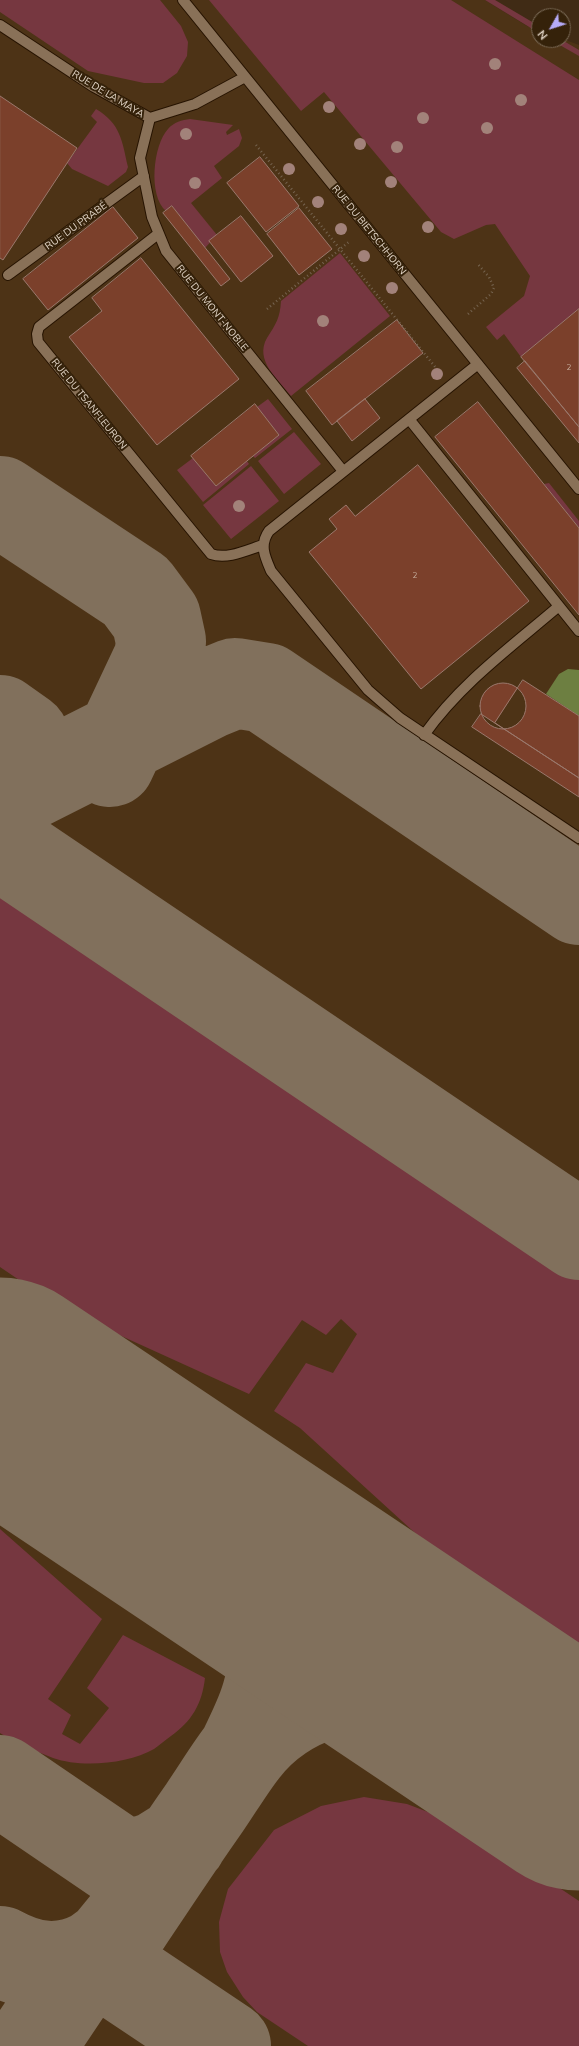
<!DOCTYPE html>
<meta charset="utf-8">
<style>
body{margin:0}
#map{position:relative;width:579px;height:2046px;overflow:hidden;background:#402b15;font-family:Mulish,sans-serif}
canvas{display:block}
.north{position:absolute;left:531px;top:8px;width:40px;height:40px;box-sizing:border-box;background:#35220a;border:1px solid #7a6a56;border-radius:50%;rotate:231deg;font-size:11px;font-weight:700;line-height:16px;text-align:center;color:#e2d5c7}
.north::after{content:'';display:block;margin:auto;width:14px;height:18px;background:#b6abf8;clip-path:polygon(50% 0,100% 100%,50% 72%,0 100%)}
</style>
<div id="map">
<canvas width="579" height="2046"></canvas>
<div class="north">N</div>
</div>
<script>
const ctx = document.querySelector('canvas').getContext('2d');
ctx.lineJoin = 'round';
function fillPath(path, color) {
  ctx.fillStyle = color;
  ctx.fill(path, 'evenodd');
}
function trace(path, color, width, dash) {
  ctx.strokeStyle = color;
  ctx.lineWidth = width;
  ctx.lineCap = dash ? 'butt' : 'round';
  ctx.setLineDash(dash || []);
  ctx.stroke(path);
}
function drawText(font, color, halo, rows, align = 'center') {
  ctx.font = font + ' Mulish,sans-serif';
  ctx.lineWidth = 4;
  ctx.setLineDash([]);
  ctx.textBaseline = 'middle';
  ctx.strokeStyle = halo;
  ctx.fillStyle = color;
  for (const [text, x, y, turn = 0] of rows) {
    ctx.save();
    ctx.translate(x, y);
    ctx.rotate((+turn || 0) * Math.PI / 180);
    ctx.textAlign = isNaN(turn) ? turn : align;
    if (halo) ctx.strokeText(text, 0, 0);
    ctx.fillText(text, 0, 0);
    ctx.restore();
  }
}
fillPath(new Path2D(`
 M 0,0 L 485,0 L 527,26 L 539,30 L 539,40 L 563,39 L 579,45 L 579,2046 L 0,2046 Z`), '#4d3316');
fillPath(new Path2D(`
 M 0,0 L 160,0 L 181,26 L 188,42 L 187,56 L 177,73 L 163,83 L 144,83 L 88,71 L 0,12 Z
 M 209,0 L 451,0 L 579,80 L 579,309 L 521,357 L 504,334 L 497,340 L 486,327 L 524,296 L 530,276 L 495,224 L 486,225 L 454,239 L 441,232 L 324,92 L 301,111 Z
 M 485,0 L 495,0 L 539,26 L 539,33 Z
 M 551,40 L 562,40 L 579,50 L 579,56 Z
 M 96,109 C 121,124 122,141 128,167 L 126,172 L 108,186 L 72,169 L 67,163 L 97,122 L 91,116 Z
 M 190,119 L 233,125 L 226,132 L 227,135 L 239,129 L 242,138 L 239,146 L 214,166 L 222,178 L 191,203 L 217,235 L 205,248 L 172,206 L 166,211 C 148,196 153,145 168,129 C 174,122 182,120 190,119 Z
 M 340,253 L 390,316 L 291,396 C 278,380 254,360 267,338 C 276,324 280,318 281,301 Z
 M 268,399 L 292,429 L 255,458 L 253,456 L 279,435 L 257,407 Z
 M 294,432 L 321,464 L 284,494 L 258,461 Z
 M 193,458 L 216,486 L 247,461 L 249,464 L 203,502 L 177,470 Z
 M 251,466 L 279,501 L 231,539 L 203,505 Z
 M 549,483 L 579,521 L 579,528 L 544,484 Z
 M 0,882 L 11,885 L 60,915 L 579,1265 L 579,1657 L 471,1584 L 300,1428 L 274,1411 L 306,1363 L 333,1373 L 357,1334 L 341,1319 L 326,1335 L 302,1320 L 249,1394 L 62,1309 L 0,1267 Z
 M 0,1529 L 102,1619 L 48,1699 L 71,1715 L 62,1734 L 80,1744 L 109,1708 L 87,1688 L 123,1635 L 205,1678 C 202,1704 192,1721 171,1736 C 165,1740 160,1745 154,1749 C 128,1764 81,1768 53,1758 C 35,1751 16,1743 0,1733 Z
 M 364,1797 L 407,1804 L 470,1828 L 579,1901 L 579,2046 L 308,2046 L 257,2012 L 243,1997 L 227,1972 L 220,1952 L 219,1922 L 228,1889 L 274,1830 L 321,1806 Z`), '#763740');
fillPath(new Path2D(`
 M 568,669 L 579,670 L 579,716 L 546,694 L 559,674 Z`), '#6d7f41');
trace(new Path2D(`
 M 0,501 L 136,591 L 156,618 L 161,641 L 159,658 L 110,762
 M 0,720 L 24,737
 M 0,799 L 208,694 L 235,683 L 266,688 L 579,900
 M 0,844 L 579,1235
 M 146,1488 C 177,1511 211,1532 237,1561 C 263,1590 279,1652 268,1690 C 263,1711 253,1730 244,1749
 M 0,1780 L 116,1859 L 138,1863 L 158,1856 L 182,1841
 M 0,1951 C 31,1968 61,1972 94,1955
 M 74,1964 L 102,1967 L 117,1973 L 226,2046
 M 30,2046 L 83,1967 L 94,1955 L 109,1944 L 127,1922 C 152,1885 177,1847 203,1810 C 217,1790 229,1769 244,1750 C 286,1696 358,1676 423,1692 C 456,1700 486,1720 516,1736`), '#81705c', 90);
trace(new Path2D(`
 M 0,1390 L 579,1778`), '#81705c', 225);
const building = new Path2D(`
 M 0,96 L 77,148 L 3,260 L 0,258 Z
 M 260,157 L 299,206 L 266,232 L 227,183 Z
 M 172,206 L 230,279 L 221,286 L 163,213 Z
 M 113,207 L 138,238 L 48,310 L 23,279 Z
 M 299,208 L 332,249 L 299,275 L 267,234 Z
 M 241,216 L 273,256 L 241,282 L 209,241 Z
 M 141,258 L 239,379 L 157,445 L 69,337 L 102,311 L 92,298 Z
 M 579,309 L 579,427 L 521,357 Z
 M 397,320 L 423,353 L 332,425 L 306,391 Z
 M 525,361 L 579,427 L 579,443 L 517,368 Z
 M 365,399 L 380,418 L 352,441 L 337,421 Z
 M 478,402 L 579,528 L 579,615 L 435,437 Z
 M 255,404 L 279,435 L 216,486 L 191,456 Z
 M 418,465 L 529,601 L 421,689 L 309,552 L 337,529 L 329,519 L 346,505 L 355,516 Z
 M 523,680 L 579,716 L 579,778 L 495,723 Z
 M480 706a23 23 0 1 1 46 0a23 23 0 1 1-46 0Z
 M 481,714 L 579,778 L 579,797 L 472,727 Z`);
fillPath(building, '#7b402b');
trace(building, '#9a786c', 1);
const minor = new Path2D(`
 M 183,0 L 579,489
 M 0,25 L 94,87 L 150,118 L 195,104 L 245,77
 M 150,118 L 140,158 L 152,217 L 166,251 L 343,471
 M 158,234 L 39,327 L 37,334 L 38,342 L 211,554 C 227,560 247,550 263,545
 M 8,275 L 144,176
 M 478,364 L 269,531 C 259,545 265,557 271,571 L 368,690 L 400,718 L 579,838
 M 409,419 L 579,631
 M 424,735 C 461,683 511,647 559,606`);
trace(minor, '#261300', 12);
trace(new Path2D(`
 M 256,145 L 436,368
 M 267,309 L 350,241
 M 468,314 L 491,294 L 494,288 L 489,277 L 477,263`), '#766450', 2.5, [1, 3]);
trace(minor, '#897158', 10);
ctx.fillStyle = '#a2827a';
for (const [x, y] of [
 [495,64],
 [521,100],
 [329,107],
 [423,118],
 [487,128],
 [186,134],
 [360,144],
 [397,147],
 [289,169],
 [391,182],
 [195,183],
 [318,202],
 [428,227],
 [341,229],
 [364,256],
 [392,288],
 [323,321],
 [437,374],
 [239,506]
]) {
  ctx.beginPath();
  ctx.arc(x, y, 6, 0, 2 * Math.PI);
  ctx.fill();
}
drawText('8px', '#c8b0a0', null, [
 ["2",569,368],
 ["2",415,576]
]);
drawText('10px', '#e2d5c7', '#35220a', [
 ["RUE DE LA MAYA",108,94,31],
 ["RUE DU PRABÉ",76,226,-36],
 ["RUE DU BIETSCHHORN",369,230,51],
 ["RUE DU MONT-NOBLE",212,308,51],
 ["RUE DU TSANFLEURON",89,404,51]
]);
</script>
